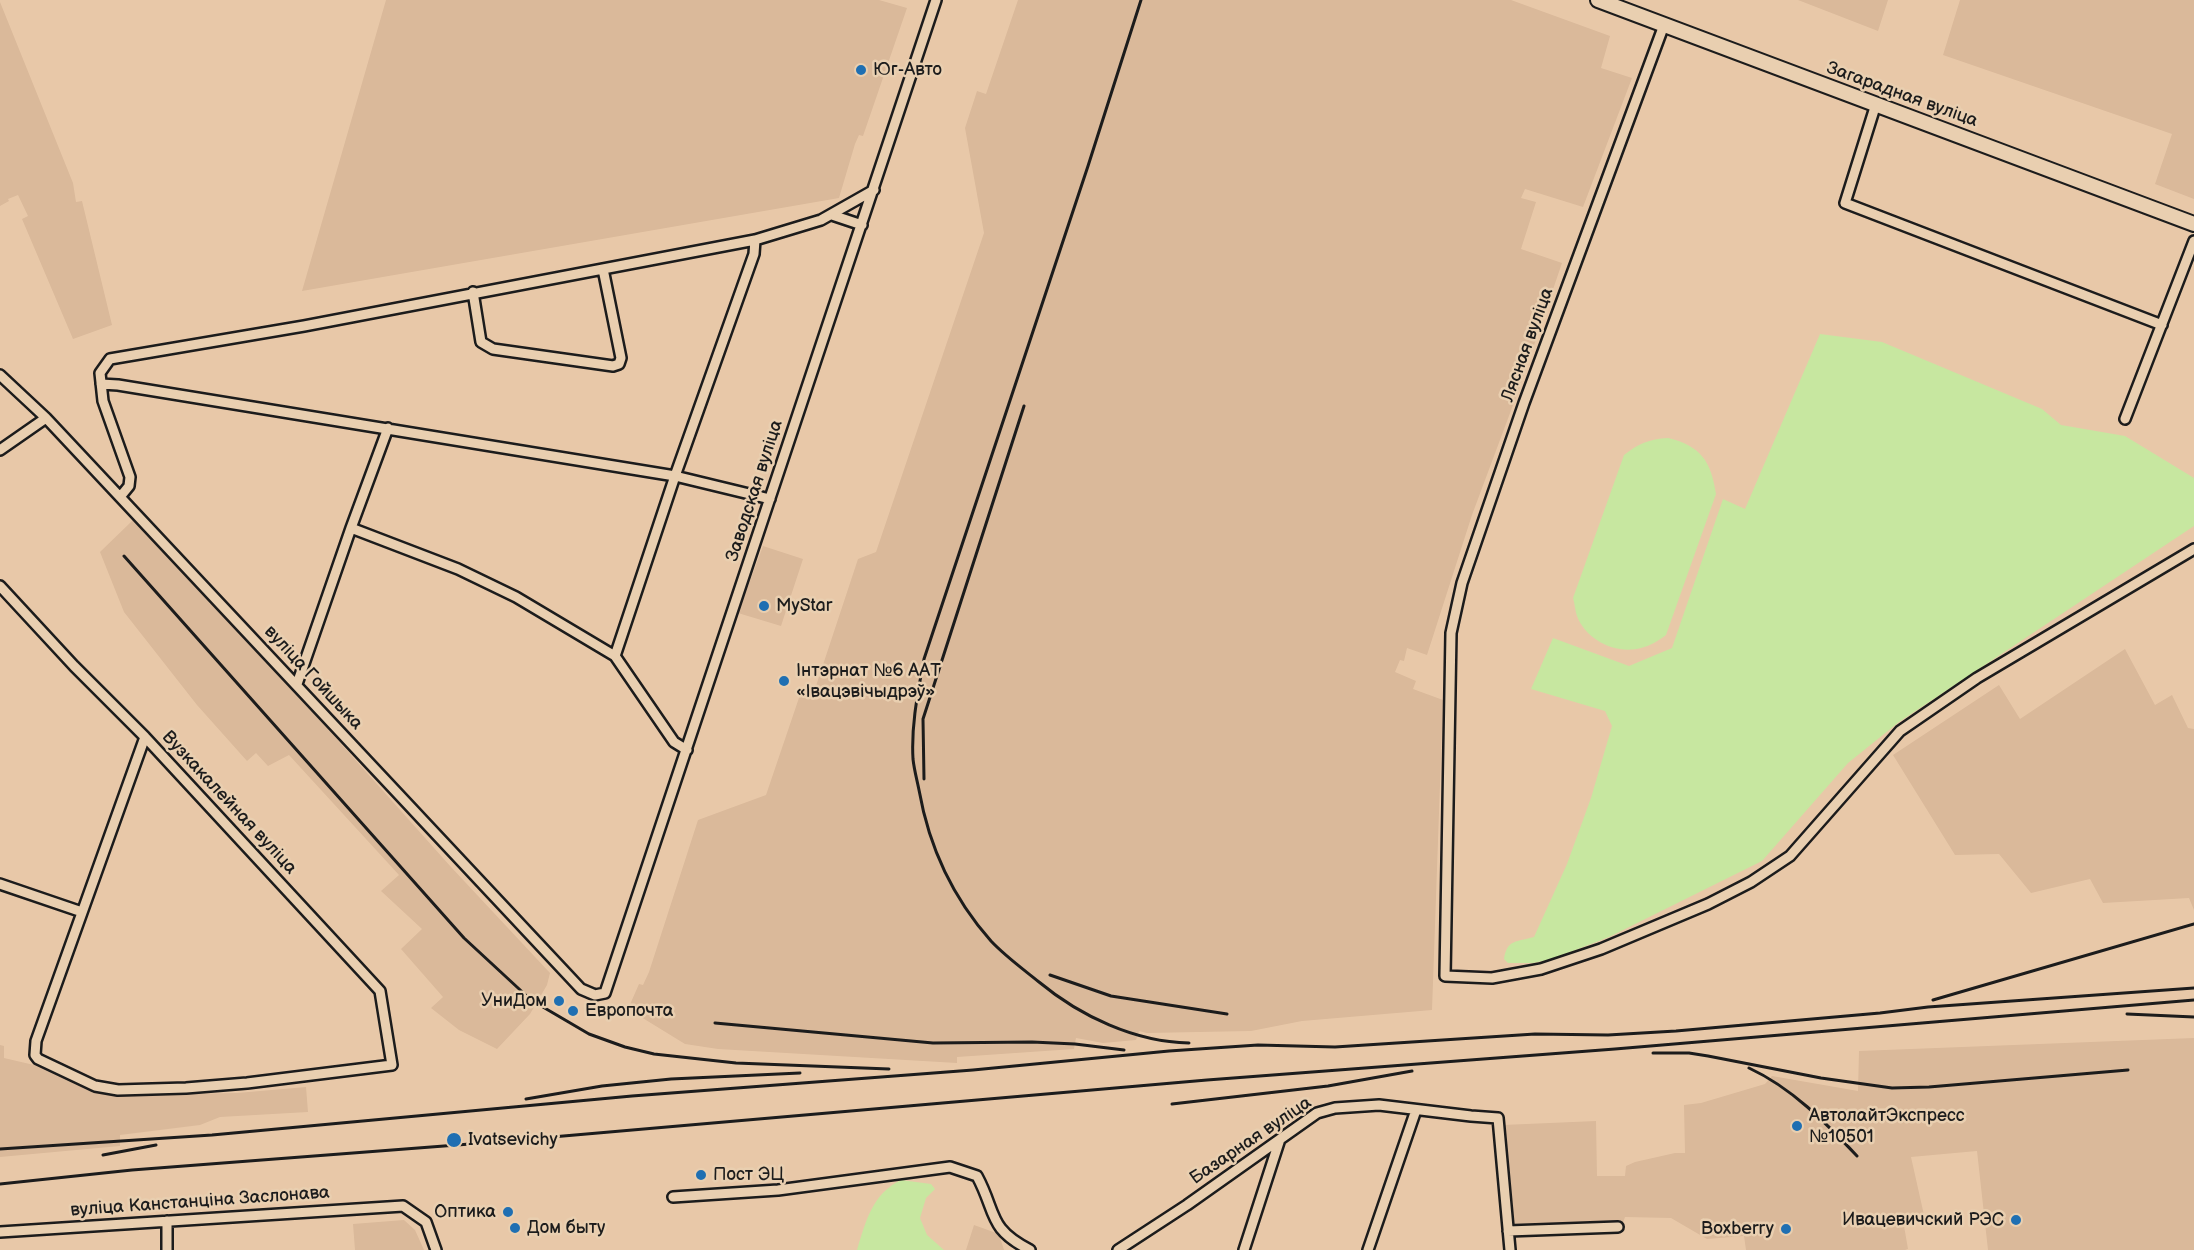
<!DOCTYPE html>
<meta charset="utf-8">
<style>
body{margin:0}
canvas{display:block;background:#e8c8a8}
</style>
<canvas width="2194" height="1250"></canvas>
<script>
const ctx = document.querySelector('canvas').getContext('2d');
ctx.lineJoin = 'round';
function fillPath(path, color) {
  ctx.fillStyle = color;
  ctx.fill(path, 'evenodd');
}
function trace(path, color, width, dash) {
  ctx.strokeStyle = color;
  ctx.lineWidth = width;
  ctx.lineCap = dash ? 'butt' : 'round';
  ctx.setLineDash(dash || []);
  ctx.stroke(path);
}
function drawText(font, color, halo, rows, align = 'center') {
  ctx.font = font + ' "Balsamiq Sans",sans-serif';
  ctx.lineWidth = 5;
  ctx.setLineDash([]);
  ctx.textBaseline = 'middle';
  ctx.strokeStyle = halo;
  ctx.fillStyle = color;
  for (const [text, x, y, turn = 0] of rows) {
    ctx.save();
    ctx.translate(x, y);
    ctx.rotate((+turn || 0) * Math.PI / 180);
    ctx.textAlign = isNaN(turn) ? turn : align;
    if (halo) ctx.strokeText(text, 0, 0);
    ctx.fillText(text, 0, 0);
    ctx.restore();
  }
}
fillPath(new Path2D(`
 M 386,0 L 879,0 L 907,8 L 863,136 L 859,135 L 855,144 L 839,198 L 302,291 Z
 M 1018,0 L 1511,0 L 1610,36 L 1601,68 L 1632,78 L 1583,207 L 1525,189 L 1521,198 L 1536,202 L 1521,249 L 1562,263 L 1519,389 L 1472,515 L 1427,655 L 1407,648 L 1404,661 L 1400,660 L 1395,672 L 1416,681 L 1413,689 L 1443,700 L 1432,1010 L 1302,1021 L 1251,1031 L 1147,1033 L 1139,1031 L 1136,1040 L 1103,1043 L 1076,1038 L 1074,1049 L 957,1057 L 957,1063 L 718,1049 L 685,1044 L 628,1009 L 639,984 L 643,985 L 649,972 L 698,820 L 766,795 L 802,689 L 814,692 L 858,559 L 876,552 L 984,233 L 965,128 L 977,91 L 986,94 Z
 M 1798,0 L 1888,0 L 1878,31 Z
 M 1960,0 L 2194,0 L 2194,199 L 2155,184 L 2172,134 L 1943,55 Z
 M 0,2 L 73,183 L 76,202 L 82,201 L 112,325 L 73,339 L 22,219 L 28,216 L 18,195 L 8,199 L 9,201 L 0,206 Z
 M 133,520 L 326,727 L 451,867 L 550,973 L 547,985 L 530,1014 L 497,1049 L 459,1030 L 431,1008 L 443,997 L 401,949 L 422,929 L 381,891 L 399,875 L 289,755 L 268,766 L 256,753 L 247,761 L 197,705 L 124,612 L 100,552 Z
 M 763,546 L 803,559 L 781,626 L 738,613 Z
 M 2125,649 L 2155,705 L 2172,695 L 2188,728 L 2194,729 L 2194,910 L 2189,898 L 2103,903 L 2090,879 L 2031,893 L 1999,854 L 1955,855 L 1893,755 L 1999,685 L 2020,719 Z
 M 2194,1038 L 2194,1250 L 1988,1250 L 1977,1151 L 1911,1157 L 1924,1215 L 1903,1220 L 1908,1249 L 1905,1250 L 1746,1250 L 1744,1236 L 1707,1239 L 1671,1218 L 1625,1217 L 1620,1231 L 1514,1236 L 1503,1125 L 1596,1121 L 1597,1176 L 1625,1176 L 1626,1166 L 1635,1162 L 1675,1153 L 1685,1153 L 1684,1105 L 1701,1103 L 1765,1084 L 1772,1076 L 1858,1091 L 1859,1051 Z
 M 0,1045 L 4,1046 L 4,1058 L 34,1065 L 87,1090 L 109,1095 L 237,1093 L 306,1087 L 308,1112 L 220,1117 L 200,1125 L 120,1135 L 120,1146 L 0,1157 Z
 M 404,1220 L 415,1230 L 424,1250 L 355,1250 L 353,1224 Z
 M 974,1225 L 999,1234 L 1004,1250 L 966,1250 Z`), '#dab99a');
fillPath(new Path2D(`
 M 1820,334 L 1882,342 L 2042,409 L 2061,425 L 2125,436 L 2194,478 L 2194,526 L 1899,722 L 1848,763 L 1762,861 L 1609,937 L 1552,959 L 1533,963 L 1508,963 L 1504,959 C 1507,939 1517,942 1534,937 L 1567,864 L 1591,798 L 1612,726 L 1605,711 L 1531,689 L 1553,638 L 1629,666 L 1672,648 L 1723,499 L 1745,509 Z
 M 1668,438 C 1701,446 1711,461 1716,494 L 1666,635 C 1658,641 1650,646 1641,648 C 1616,655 1586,640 1577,616 C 1575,611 1575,604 1573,598 L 1624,455 C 1638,444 1649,439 1668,438 Z
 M 901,1180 L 931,1184 L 935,1189 L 926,1198 L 920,1218 L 927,1235 L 944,1250 L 857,1250 C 866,1221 872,1194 901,1180 Z`), '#c7e7a0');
const minor = new Path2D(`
 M 1664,25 L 1524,403 L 1462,583 L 1451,633 L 1445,976 L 1492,978 L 1541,969 L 1601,949 L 1708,904 L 1751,882 L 1790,856 L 1900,731 L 1977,678 L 2194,549
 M 1876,104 L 1845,203 L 2162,325
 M 832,215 L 862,225
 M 473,292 L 481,342 L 493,349 L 613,366 L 619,364 L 621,358 L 603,269
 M 0,375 L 46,418 L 581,989 L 595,995 L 605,993 L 936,0
 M 101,384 L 118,385 L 675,476 L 770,499
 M 2125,419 L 2194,241
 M 0,450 L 46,418
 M 120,497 L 129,486 L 130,477 L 103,401 L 100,373 L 110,359 L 304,326 L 755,240 L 821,220 L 874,190
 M 351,528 L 458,569 L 516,597 L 615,656 L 674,742 L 687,750
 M 0,586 L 74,666 L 145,737 L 380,991 L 392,1065 L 247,1083 L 186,1088 L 118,1090 L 95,1086 L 38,1059 L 35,1055 L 36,1041 L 145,737
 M 615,656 L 675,476 L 754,254 L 755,240
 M 297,684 L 351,528 L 388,428
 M 0,884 L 82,912
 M 673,1197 L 778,1190 L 950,1167 L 977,1176 C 997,1213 987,1228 1030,1250
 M 167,1221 L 167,1250
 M 1508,1231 L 1618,1227
 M 0,1232 L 403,1206 L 426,1222 L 436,1250
 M 1118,1250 L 1187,1205 L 1317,1113 L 1335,1108 L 1379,1105 L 1471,1116 L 1498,1118 L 1510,1250
 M 1244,1250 L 1280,1139
 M 1368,1250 L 1416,1110`);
const primary = new Path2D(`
 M 1598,0 L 2194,224`);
trace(minor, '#1c1c1c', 14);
trace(primary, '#1c1c1c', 18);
trace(minor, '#e9cfb0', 9);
trace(primary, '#e9cfb0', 14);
trace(new Path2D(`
 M 1141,0 L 1088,166 L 924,659 C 918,692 911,725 913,759 C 914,769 917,780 919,790 C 929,847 952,897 991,941 C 1005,956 1023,969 1039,982 C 1080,1016 1135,1042 1189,1043
 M 124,556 L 464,938 L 531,1000 L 589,1034 L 625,1047 L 654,1054 L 736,1063 L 889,1069
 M 924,779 L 923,719 L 1024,406
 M 1050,975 L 1111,996 L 1227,1014
 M 1933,1000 L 2194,924
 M 2127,1014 L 2194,1017
 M 715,1023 L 933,1043 L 1032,1042 L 1075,1044 L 1124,1050
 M 1653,1053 L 1689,1053 L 1708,1056 L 1821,1078 L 1892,1088 L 1929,1087 L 2128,1070
 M 1749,1068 C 1792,1088 1825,1122 1857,1156
 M 526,1099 L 602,1086 L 671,1079 L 800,1073
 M 1172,1104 L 1328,1086 L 1412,1071
 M 0,1149 L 212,1135 L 632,1096 L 973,1070 L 1169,1051 L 1258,1045 L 1335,1047 L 1535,1034 L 1608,1035 L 1676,1031 L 1880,1013 L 1928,1007 L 2194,988
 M 103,1155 L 156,1145
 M 0,1184 L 132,1170 L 483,1143 L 1207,1080 L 1615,1049 L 2194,1000`), '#1c1c1c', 3);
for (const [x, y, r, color] of [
 [861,70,6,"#1f6fb2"],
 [764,606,6,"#1f6fb2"],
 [784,681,6,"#1f6fb2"],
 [559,1001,6,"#1f6fb2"],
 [573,1011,6,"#1f6fb2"],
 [1797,1126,6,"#1f6fb2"],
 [454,1140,8,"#1f6fb2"],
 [701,1175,6,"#1f6fb2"],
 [508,1212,6,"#1f6fb2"],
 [2016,1220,6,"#1f6fb2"],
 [515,1228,6,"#1f6fb2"],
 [1786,1229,6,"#1f6fb2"]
]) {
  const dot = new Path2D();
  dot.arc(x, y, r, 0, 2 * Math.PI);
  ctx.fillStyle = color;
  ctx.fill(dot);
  trace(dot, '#e9cfb0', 2);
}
drawText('18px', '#1c1c1c', '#e9cfb0', [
 ["Юг-Авто",873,70],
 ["MyStar",776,606],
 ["Інтэрнат №6 ААТ",796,671],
 ["«Івацэвічыдрэў»",796,692],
 ["УниДом",547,1001,"right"],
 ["Европочта",585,1011],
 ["АвтолайтЭкспресс",1809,1116],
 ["№10501",1809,1137],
 ["Ivatsevichy",468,1140],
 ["Пост ЭЦ",713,1175],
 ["Оптика",496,1212,"right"],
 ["Ивацевичский РЭС",2004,1220,"right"],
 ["Дом быту",527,1228],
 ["Boxberry",1774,1229,"right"]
], 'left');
drawText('18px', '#1c1c1c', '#e9cfb0', [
 ["Загарадная вуліца",1902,95,20],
 ["Лясная вуліца",1528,345,-70],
 ["Заводская вуліца",755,491,-72],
 ["вуліца Гойшыка",313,678,47],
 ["Вузкакалейная вуліца",229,803,47],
 ["Базарная вуліца",1251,1141,-34],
 ["вуліца Канстанціна Заслонава",200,1202,-4]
]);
</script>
